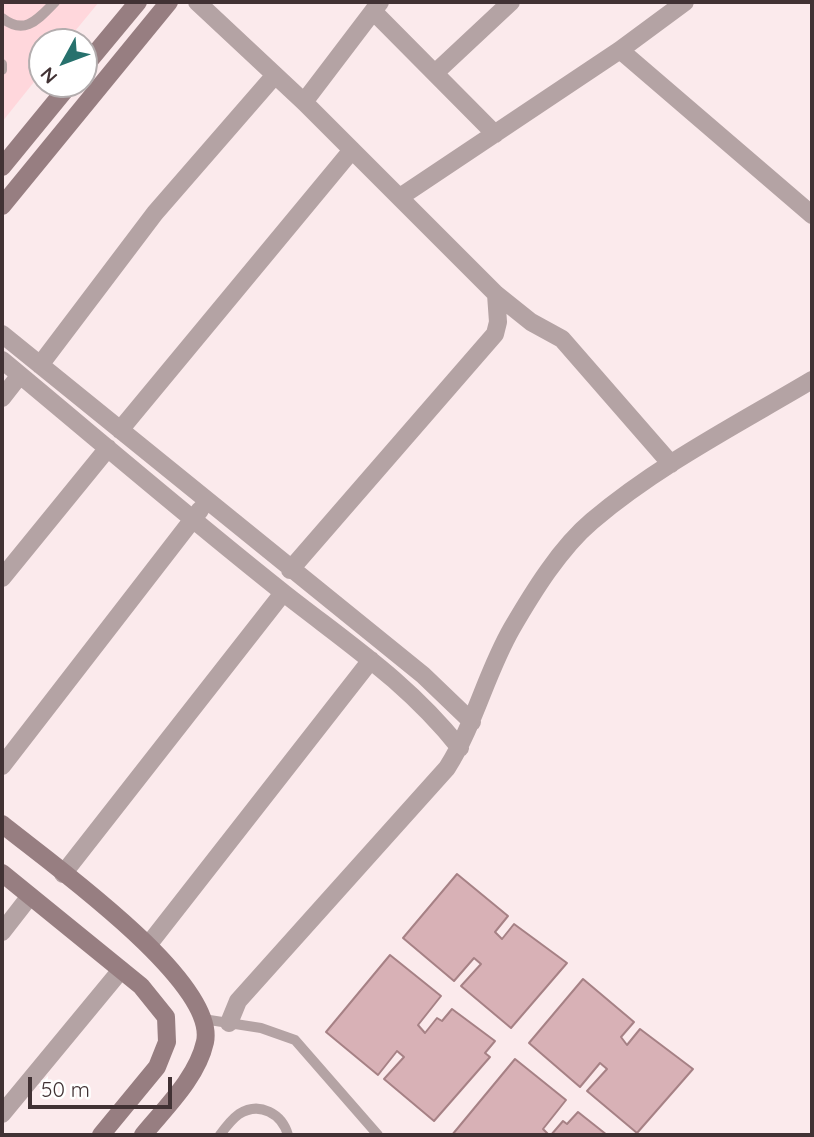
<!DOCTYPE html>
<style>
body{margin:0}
#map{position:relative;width:814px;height:1137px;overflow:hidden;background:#fbeaec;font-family:Quicksand,sans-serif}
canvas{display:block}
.frame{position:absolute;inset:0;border:4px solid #413234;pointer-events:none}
.north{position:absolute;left:28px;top:28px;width:70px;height:70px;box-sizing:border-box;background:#fff;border:2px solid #b3adae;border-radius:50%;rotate:229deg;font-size:19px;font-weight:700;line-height:28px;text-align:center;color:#413234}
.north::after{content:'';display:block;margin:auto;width:24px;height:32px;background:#27716d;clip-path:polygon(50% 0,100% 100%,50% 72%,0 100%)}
.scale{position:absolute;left:28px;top:1077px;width:144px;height:32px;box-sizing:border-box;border:4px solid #413234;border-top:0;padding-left:9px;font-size:21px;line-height:24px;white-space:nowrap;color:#413234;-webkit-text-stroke:5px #fff;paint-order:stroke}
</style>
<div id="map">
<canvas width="814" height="1137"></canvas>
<div class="frame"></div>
<div class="north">N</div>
<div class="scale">50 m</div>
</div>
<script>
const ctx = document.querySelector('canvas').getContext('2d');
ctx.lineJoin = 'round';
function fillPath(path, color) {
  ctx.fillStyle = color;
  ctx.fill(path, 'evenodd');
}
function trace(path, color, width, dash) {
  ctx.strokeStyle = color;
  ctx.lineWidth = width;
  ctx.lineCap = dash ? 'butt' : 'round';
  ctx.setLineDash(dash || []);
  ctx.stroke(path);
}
fillPath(new Path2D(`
 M 2,2 L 99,2 L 66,42 L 42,42 L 42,72 L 2,122 Z`), '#ffd7dc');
const building = new Path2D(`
 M 457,874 L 508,916 L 495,932 L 502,939 L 514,924 L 567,963 L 511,1028 L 461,986 L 481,964 L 474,958 L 454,981 L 403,938 Z
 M 390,955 L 441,996 L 418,1025 L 425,1033 L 437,1018 L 442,1021 L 452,1009 L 495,1041 L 485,1053 L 490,1057 L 434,1121 L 384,1079 L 404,1057 L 397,1051 L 378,1075 L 326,1032 Z
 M 583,979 L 634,1022 L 621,1037 L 627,1045 L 640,1029 L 693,1069 L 637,1133 L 587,1091 L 607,1069 L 600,1063 L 580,1087 L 529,1043 Z
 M 515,1059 L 566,1100 L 543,1129 L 549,1135 L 452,1135 Z
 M 578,1112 L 607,1135 L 551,1135 L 563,1121 L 567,1124 Z`);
fillPath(building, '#d8b1b6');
trace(building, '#a68185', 2);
trace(new Path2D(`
 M 2,18 C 25,36 38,19 55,2
 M 2,64 L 2,70
 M 203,1019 L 261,1028 L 295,1040 L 378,1135
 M 220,1135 C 225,1128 232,1119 239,1114 C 260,1101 282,1114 288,1135`), '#b4a3a4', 10);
trace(new Path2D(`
 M 197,2 L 304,102 L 496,294 L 531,322 L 562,339 L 671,464
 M 373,11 L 495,134
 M 620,50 L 812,215
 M 435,73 L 511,2
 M 304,102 L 380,2
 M 400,197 L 620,50 L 685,2
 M 2,334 L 423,675 L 472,722
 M 2,360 C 96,438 189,518 285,594 C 350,645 407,682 460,748
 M 40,365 L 155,213 L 275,75
 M 2,398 L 20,375
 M 120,430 L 352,150
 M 290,570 L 495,334 L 498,322 L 496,294
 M 2,578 L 108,448
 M 2,766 L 200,510
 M 63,874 L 283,593
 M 2,932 L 30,896
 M 149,944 L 371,660
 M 229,1023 L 238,1001 L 447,768 C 475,724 486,673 512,628 C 533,592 560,548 592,521 C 658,465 738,424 812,380
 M 2,1114 L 121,970`), '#b4a3a4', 18);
trace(new Path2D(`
 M 84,67 L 138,2
 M 2,167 L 70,84
 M 2,206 L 169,2
 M 2,824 C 46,860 218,981 205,1042 C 197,1078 165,1108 143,1135
 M 2,873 L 141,986 L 166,1017 L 167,1042 L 157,1067 L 101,1135`), '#977e81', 18);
</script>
